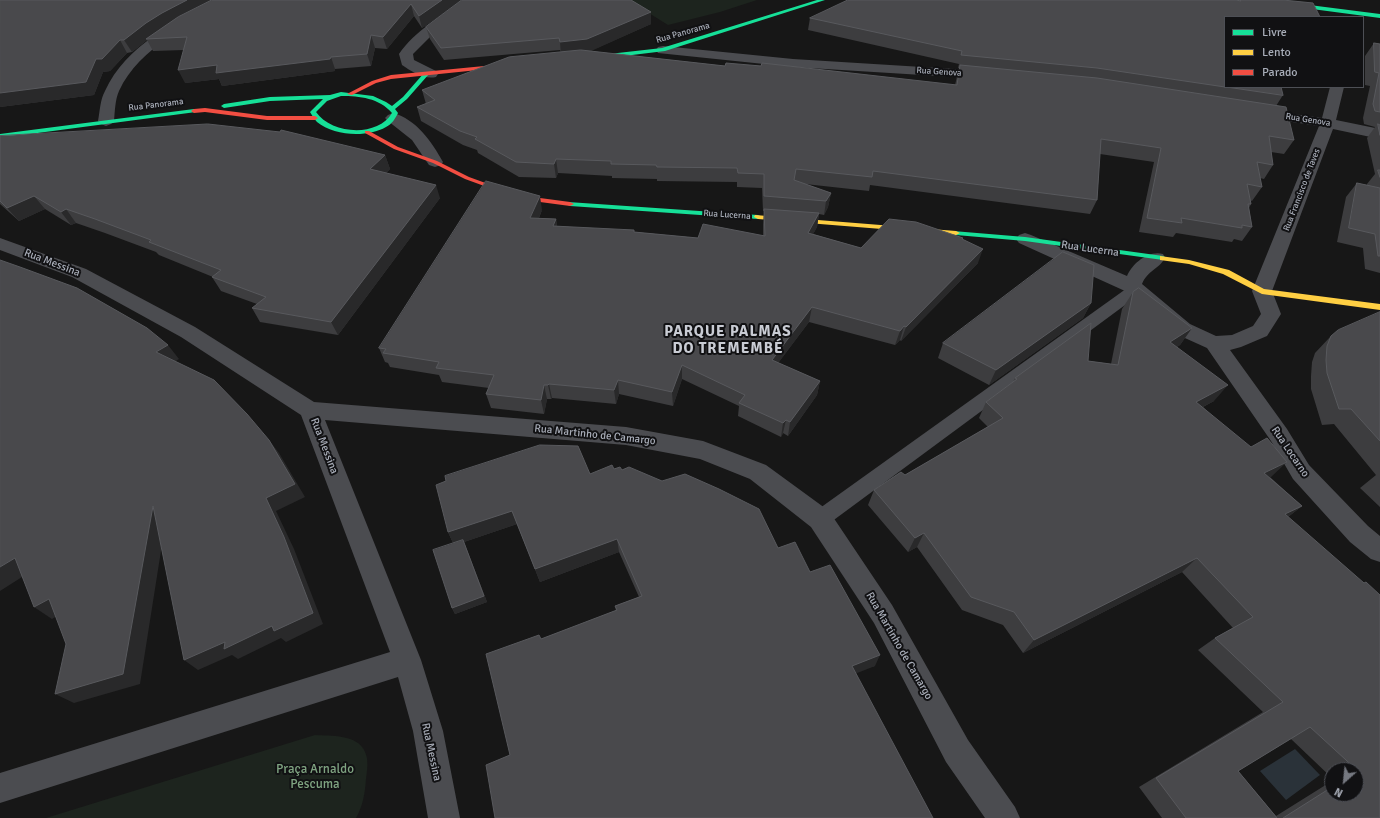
<!DOCTYPE html>
<meta charset="utf-8">
<style>
body{margin:0}
#map{position:relative;width:1380px;height:818px;overflow:hidden;background:#171717;font-family:Signika,sans-serif}
canvas{display:block}
.legend{position:absolute;left:1224px;top:16px;width:140px;height:72px;box-sizing:border-box;background:#111113;border:1px solid #4d4f55;margin:0;padding:5px 7px;list-style:none;font-size:12px;color:#a8adb8}
.legend li{display:flex;align-items:center;gap:8px;height:20px}
.legend b{width:20px;border:1px solid #4d4f55}
.north{position:absolute;left:1324px;top:762px;width:40px;height:40px;box-sizing:border-box;background:#111113;border:1px solid #4d4f55;border-radius:50%;rotate:207deg;font-size:11px;font-weight:700;line-height:16px;text-align:center;color:#a8adb8}
.north::after{content:'';display:block;margin:auto;width:14px;height:18px;background:#757880;clip-path:polygon(50% 0,100% 100%,50% 72%,0 100%)}
</style>
<div id="map">
<canvas width="1380" height="818"></canvas>
<ul class="legend">
<li><b style="height:5px;background:#16e098"></b>Livre</li>
<li><b style="height:5px;background:#ffcf43"></b>Lento</li>
<li><b style="height:5px;background:#f24e42"></b>Parado</li>
</ul>
<div class="north">N</div>
</div>
<script>
const ctx = document.querySelector('canvas').getContext('2d');
ctx.lineJoin = 'round';
function fillPath(path, color) {
  ctx.fillStyle = color;
  ctx.fill(path, 'evenodd');
}
function trace(path, color, width, dash) {
  ctx.strokeStyle = color;
  ctx.lineWidth = width;
  ctx.lineCap = dash ? 'butt' : 'round';
  ctx.setLineDash(dash || []);
  ctx.stroke(path);
}
function drawText(font, color, halo, rows, align = 'center') {
  ctx.font = font + ' Signika,sans-serif';
  ctx.lineWidth = 4;
  ctx.setLineDash([]);
  ctx.textBaseline = 'middle';
  ctx.strokeStyle = halo;
  ctx.fillStyle = color;
  for (const [text, x, y, turn = 0] of rows) {
    ctx.save();
    ctx.translate(x, y);
    ctx.rotate((+turn || 0) * Math.PI / 180);
    ctx.textAlign = isNaN(turn) ? turn : align;
    if (halo) ctx.strokeText(text, 0, 0);
    ctx.fillText(text, 0, 0);
    ctx.restore();
  }
}
fillPath(new Path2D(`
 M 628,0 L 757,0 L 720,12 L 668,25 Z
 M 315,735 C 330,736 358,734 365,752 C 369,760 367,771 366,779 C 365,793 363,806 356,818 L 46,818 Z`), '#1d241e');
fillPath(new Path2D(`
 M 1295,749 L 1320,775 L 1286,800 L 1260,771 Z`), '#2a3239');
fillPath(new Path2D(`
 M 1135,285 L 1140,286 L 1142,290 L 1140,294 L 827,525 L 820,527 L 813,525 L 810,519 L 813,513 L 1130,286 Z`), '#4b4c50');
fillPath(new Path2D(`
 M 218,0 L 234,0 L 232,3 C 191,24 140,46 119,91 C 115,100 115,111 114,121 L 111,124 L 106,126 L 101,124 L 98,121 C 100,111 100,100 105,91 C 126,45 175,22 218,0 Z
 M 464,0 L 478,0 L 433,34 L 413,54 L 414,60 L 436,71 L 438,74 L 436,77 C 424,80 411,71 402,65 L 399,54 C 415,31 441,16 464,0 Z
 M 663,46 L 793,59 L 987,71 L 992,72 L 994,75 L 992,78 L 987,79 L 793,67 L 658,53 L 656,50 L 658,47 Z
 M 1330,87 L 1344,87 L 1336,120 L 1380,129 L 1380,139 L 1333,129 L 1272,291 L 1281,314 L 1267,336 L 1241,347 L 1230,350 L 1287,429 L 1309,465 L 1368,526 L 1380,536 L 1380,562 L 1371,559 L 1350,542 L 1293,479 L 1271,441 L 1207,348 L 1176,334 L 1125,291 L 1019,243 L 1016,239 L 1019,235 L 1025,233 L 1031,235 L 1127,276 C 1132,264 1148,250 1163,254 L 1165,258 C 1158,270 1148,270 1142,284 L 1190,324 L 1216,336 L 1232,335 L 1253,326 L 1261,314 L 1252,291 L 1319,126 L 1259,117 L 1254,116 L 1252,113 L 1254,110 L 1259,109 L 1322,118 Z
 M 393,113 C 416,119 432,142 443,162 L 441,165 L 435,167 L 429,165 L 412,140 L 388,121 L 385,118 L 388,115 Z
 M 0,238 L 86,269 L 195,327 L 314,402 L 626,427 L 703,441 L 766,465 L 829,511 L 892,605 L 968,740 L 1015,807 L 1020,818 L 985,818 L 946,762 L 874,623 L 811,527 L 750,479 L 700,459 L 626,445 L 325,420 L 421,660 L 443,731 L 460,818 L 428,818 L 413,731 L 398,677 L 0,803 L 0,773 L 390,652 L 301,415 L 181,337 L 72,277 L 0,250 Z`), '#4b4c50');
fillPath(new Path2D(`
 M 817,0 L 825,0 L 665,51 L 591,60 L 588,58 L 591,56 L 662,48 Z
 M 1256,0 L 1270,0 L 1380,14 L 1380,18 L 1259,2 Z
 M 424,73 L 429,74 L 407,99 L 395,109 L 398,113 C 395,119 392,124 386,127 C 367,138 334,136 317,122 C 314,119 312,115 310,112 L 323,99 L 270,101 L 224,108 L 221,106 L 224,104 L 270,97 L 330,95 L 341,92 L 373,96 L 386,102 L 392,106 L 403,97 ZM 341,96 C 360,96 379,98 392,113 C 377,138 331,134 316,112 L 327,101 Z
 M 194,109 L 197,111 L 196,112 L 0,138 L 0,134 Z
 M 568,202 L 758,215 L 762,217 L 758,219 L 570,206 L 566,204 Z
 M 953,231 L 1025,237 L 1163,256 L 1167,258 L 1163,260 L 1025,241 L 956,235 L 952,233 Z`), '#16e098');
fillPath(new Path2D(`
 M 755,215 L 956,231 L 960,233 L 956,235 L 758,219 L 754,217 Z
 M 1160,256 L 1189,260 L 1229,270 L 1264,289 L 1380,304 L 1380,310 L 1262,294 L 1223,274 L 1189,264 L 1160,260 Z`), '#ffcf43');
fillPath(new Path2D(`
 M 505,64 L 507,65 L 507,67 L 391,79 L 376,83 L 352,95 L 347,94 L 372,81 L 391,75 Z
 M 205,108 L 267,116 L 315,116 L 318,118 L 315,120 L 267,120 L 205,112 L 194,113 L 191,111 L 194,109 Z
 M 365,131 L 369,131 L 398,147 L 437,161 L 469,177 L 502,189 L 540,198 L 570,202 L 574,204 L 570,206 L 540,202 L 498,191 L 465,179 L 433,163 L 394,149 L 365,133 Z`), '#f24e42');
fillPath(new Path2D(`
 M 0,0 L 631,0 L 651,12 L 651,24 L 590,51 L 725,66 L 955,85 L 959,68 L 958,68 L 959,64 L 808,30 L 810,18 L 848,0 L 1283,0 L 1225,17 L 1283,95 L 1276,106 L 1294,140 L 1284,154 L 1271,152 L 1273,165 L 1264,179 L 1260,178 L 1262,187 L 1252,201 L 1250,200 L 1251,204 L 1249,208 L 1252,227 L 1242,241 L 1234,239 L 1232,242 L 1176,233 L 1173,237 L 1139,232 L 1154,162 L 1100,154 L 1097,200 L 1090,214 L 870,185 L 869,191 L 805,184 L 831,193 L 828,207 L 824,215 L 819,214 L 817,227 L 813,234 L 861,248 L 962,239 L 978,263 L 901,341 L 900,340 L 895,345 L 809,322 L 778,363 L 820,381 L 817,395 L 788,436 L 783,433 L 781,437 L 738,416 L 739,406 L 682,379 L 673,406 L 619,394 L 616,404 L 552,398 L 551,399 L 547,399 L 544,414 L 491,408 L 486,394 L 489,388 L 442,382 L 439,375 L 390,367 L 388,363 L 385,362 L 379,348 L 542,210 L 539,218 L 556,219 L 557,226 L 634,232 L 698,238 L 763,236 L 763,224 L 764,211 L 763,211 L 762,188 L 737,187 L 737,182 L 657,181 L 657,179 L 612,178 L 612,176 L 558,173 L 556,178 L 519,177 L 478,153 L 477,150 L 463,145 L 421,121 L 417,107 L 426,104 L 422,90 L 561,52 L 560,50 L 444,60 L 430,39 L 426,27 L 461,1 L 422,28 L 414,16 L 387,49 L 375,48 L 371,66 L 335,69 L 335,71 L 222,86 L 219,79 L 185,83 L 184,50 L 153,51 L 147,40 L 132,52 L 127,53 L 110,71 L 103,72 L 94,95 L 0,107 Z
 M 1374,43 L 1380,44 L 1380,273 L 1365,269 L 1363,248 L 1337,242 L 1346,197 L 1357,183 L 1367,185 L 1367,184 L 1375,174 L 1367,138 L 1375,127 L 1364,124 L 1363,118 L 1370,86 L 1365,85 L 1365,56 Z
 M 0,136 L 385,155 L 390,169 L 386,173 L 440,198 L 338,335 L 260,322 L 252,308 L 257,304 L 221,291 L 212,277 L 213,277 L 159,255 L 156,252 L 105,233 L 76,223 L 71,225 L 45,209 L 19,221 L 0,204 Z
 M 1133,292 L 1192,328 L 1180,345 L 1177,347 L 1214,401 L 1203,407 L 1271,477 L 1270,477 L 1302,506 L 1288,517 L 1380,818 L 1162,818 L 1139,787 L 1263,712 L 1198,650 L 1215,638 L 1233,628 L 1182,572 L 1023,653 L 1003,625 L 962,610 L 917,547 L 908,552 L 868,505 L 874,490 L 905,475 L 988,427 L 979,418 L 986,402 L 1013,382 L 1015,378 L 1088,361 L 1111,364 L 1122,309 ZM 1291,739 L 1332,778 L 1332,770 L 1356,770 L 1356,794 L 1332,794 L 1332,781 L 1276,816 L 1238,771 Z
 M 1091,303 L 1083,318 L 989,385 L 938,358 L 943,343 Z
 M 1380,312 L 1380,507 L 1360,488 L 1376,475 L 1334,424 L 1322,425 L 1311,389 L 1311,376 L 1312,362 L 1315,353 L 1331,336 Z
 M 614,469 L 622,470 L 778,548 L 810,572 L 875,666 L 510,755 L 541,639 L 616,611 L 615,606 L 639,597 L 619,552 L 540,582 L 517,524 L 464,542 L 487,602 L 455,614 L 452,608 L 453,543 L 448,532 L 590,474 Z`), '#3d3d3f');
fillPath(new Path2D(`
 M 187,0 L 215,0 L 146,39 L 147,40 L 132,52 L 124,40 L 146,23 L 162,13 Z
 M 442,0 L 462,0 L 422,28 L 419,16 Z
 M 411,4 L 414,16 L 387,49 L 383,37 Z
 M 651,12 L 651,24 L 589,52 L 561,55 L 560,42 Z
 M 371,35 L 375,48 L 371,66 L 367,54 Z
 M 120,40 L 127,53 L 110,71 L 103,72 L 94,95 L 0,107 L 0,93 Z
 M 331,57 L 335,69 L 335,71 L 222,86 L 219,79 L 185,83 L 178,70 L 217,65 Z
 M 385,155 L 390,169 L 375,182 L 370,169 Z
 M 556,159 L 558,173 L 556,178 L 554,164 Z
 M 436,185 L 440,198 L 338,335 L 331,322 Z
 M 831,193 L 828,207 L 824,215 L 826,201 Z
 M 34,196 L 45,209 L 19,221 L 7,208 Z
 M 540,196 L 542,210 L 533,232 L 530,218 Z
 M 66,209 L 76,223 L 71,225 L 61,212 Z
 M 819,213 L 817,227 L 806,247 L 808,233 Z
 M 556,219 L 558,234 L 553,226 Z
 M 983,249 L 978,263 L 901,341 L 906,327 Z
 M 1091,303 L 1083,318 L 989,385 L 996,370 Z
 M 812,307 L 809,322 L 770,374 L 772,360 Z
 M 904,326 L 900,340 L 895,345 L 900,331 Z
 M 1192,328 L 1180,345 L 1159,358 L 1170,342 Z
 M 168,345 L 179,359 L 168,366 L 156,352 Z
 M 682,365 L 682,379 L 673,406 L 672,392 Z
 M 618,380 L 619,394 L 616,404 L 614,390 Z
 M 820,381 L 817,395 L 788,436 L 790,422 Z
 M 549,384 L 552,398 L 551,399 L 548,385 Z
 M 544,385 L 547,399 L 544,414 L 541,400 Z
 M 1228,385 L 1214,401 L 1183,417 L 1196,402 Z
 M 786,420 L 783,433 L 781,437 L 783,423 Z
 M 269,440 L 279,453 L 305,497 L 276,511 L 294,549 L 323,624 L 286,642 L 281,638 L 238,659 L 232,655 L 198,670 L 184,660 L 266,498 Z
 M 1287,462 L 1271,477 L 1248,488 L 1264,473 Z
 M 153,506 L 166,519 L 140,684 L 74,703 L 55,694 Z
 M 1302,506 L 1284,520 L 1285,514 Z
 M 512,511 L 517,524 L 464,542 L 487,602 L 455,614 L 452,608 L 454,545 L 448,532 Z
 M 924,533 L 917,547 L 908,552 L 915,538 Z
 M 617,539 L 619,552 L 540,582 L 535,569 Z
 M 15,558 L 33,570 L 0,591 L 0,567 Z
 M 1197,558 L 1182,572 L 1023,653 L 1034,640 Z
 M 49,599 L 66,610 L 52,619 L 34,607 Z
 M 880,655 L 875,666 L 847,677 L 852,666 Z`), '#29292a');
const building = new Path2D(`
 M 0,0 L 187,0 L 162,13 L 146,23 L 124,40 L 120,40 L 102,59 L 96,59 L 86,82 L 0,93 Z
 M 212,0 L 442,0 L 419,16 L 411,4 L 383,37 L 371,35 L 367,54 L 331,57 L 330,59 L 216,73 L 217,65 L 178,70 L 187,37 L 146,39 L 178,17 Z
 M 462,0 L 631,0 L 651,12 L 587,39 L 560,42 L 559,38 L 441,48 L 426,27 Z
 M 848,0 L 1236,0 L 1241,1 L 1240,0 L 1283,0 L 1313,3 L 1320,17 L 1225,17 L 1225,87 L 1097,68 L 961,55 L 962,51 L 810,18 Z
 M 1374,43 L 1380,44 L 1380,112 L 1375,111 L 1373,104 L 1379,73 L 1375,72 Z
 M 581,50 L 725,66 L 726,63 L 761,66 L 762,63 L 957,85 L 960,65 L 1097,78 L 1286,107 L 1294,140 L 1269,136 L 1273,165 L 1257,162 L 1262,187 L 1247,184 L 1251,204 L 1248,204 L 1252,227 L 1242,225 L 1242,228 L 1181,218 L 1182,223 L 1147,218 L 1161,148 L 1101,139 L 1097,200 L 873,171 L 872,177 L 796,169 L 794,180 L 831,193 L 826,201 L 764,196 L 764,174 L 738,173 L 737,168 L 657,167 L 656,165 L 611,164 L 611,161 L 556,159 L 554,164 L 516,162 L 475,139 L 477,137 L 460,131 L 417,107 L 435,100 L 422,90 L 509,57 Z
 M 1227,87 L 1281,87 L 1283,95 Z
 M 208,124 L 280,132 L 281,130 L 385,155 L 370,169 L 436,185 L 331,322 L 252,308 L 266,297 L 212,277 L 221,270 L 149,242 L 151,240 L 95,219 L 66,209 L 61,212 L 34,196 L 7,208 L 0,201 L 0,136 Z
 M 1378,124 L 1380,125 L 1380,135 Z
 M 1378,170 L 1380,170 L 1380,177 Z
 M 486,181 L 540,196 L 530,218 L 556,219 L 553,226 L 634,230 L 634,232 L 698,238 L 703,224 L 765,236 L 764,209 L 819,213 L 808,233 L 861,248 L 889,219 L 916,222 L 963,238 L 962,239 L 983,249 L 906,327 L 904,326 L 900,331 L 812,307 L 772,360 L 820,381 L 790,422 L 786,420 L 783,423 L 739,403 L 745,395 L 682,365 L 672,392 L 618,380 L 614,390 L 549,384 L 548,385 L 544,385 L 541,400 L 486,394 L 494,375 L 436,368 L 439,362 L 383,353 L 386,349 L 379,348 Z
 M 1357,183 L 1380,188 L 1380,256 L 1378,256 L 1375,234 L 1349,228 Z
 M 1063,252 L 1094,265 L 1091,303 L 996,370 L 943,343 Z
 M 0,260 L 20,267 L 77,288 L 147,328 L 168,345 L 156,352 L 214,380 L 247,414 L 269,440 L 295,484 L 266,498 L 284,537 L 313,613 L 274,631 L 272,626 L 224,649 L 225,642 L 184,660 L 153,506 L 123,674 L 55,694 L 66,644 L 49,599 L 34,607 L 15,558 L 0,567 Z
 M 1139,288 L 1192,328 L 1170,342 L 1228,385 L 1196,402 L 1251,447 L 1267,438 L 1287,462 L 1264,473 L 1302,506 L 1285,514 L 1364,583 L 1366,582 L 1380,595 L 1380,818 L 1283,818 L 1332,787 L 1332,794 L 1356,794 L 1356,772 L 1358,771 L 1310,727 L 1238,771 L 1277,818 L 1186,818 L 1156,778 L 1283,702 L 1215,638 L 1253,617 L 1197,558 L 1034,640 L 1014,612 L 971,597 L 924,533 L 915,538 L 874,490 L 901,472 L 905,475 L 1003,418 L 986,402 L 1017,379 L 1015,378 L 1091,323 L 1088,361 L 1118,365 L 1133,292 Z
 M 1380,312 L 1380,441 L 1351,409 L 1339,409 L 1327,373 L 1326,360 L 1327,346 L 1331,336 L 1338,330 Z
 M 540,445 L 578,446 L 590,474 L 612,465 L 614,469 L 620,467 L 622,470 L 629,467 L 662,481 L 685,474 L 719,489 L 759,509 L 778,548 L 795,542 L 810,572 L 830,565 L 880,655 L 852,666 L 933,818 L 495,818 L 486,765 L 510,755 L 486,654 L 539,635 L 541,639 L 617,610 L 615,606 L 642,596 L 617,539 L 535,569 L 512,511 L 448,532 L 436,485 L 446,481 L 445,476 Z
 M 463,540 L 484,596 L 452,608 L 433,550 Z`);
fillPath(building, '#49494c');
trace(building, '#58595d', 1);
drawText('9px', '#a8adb8', '#111113', [
 ["Rua Panorama",683,33,-16],
 ["Rua Genova",939,72,4],
 ["Rua Panorama",156,105,-7],
 ["Rua Genova",1308,120,9],
 ["Rua Francisco de Taves",1302,190,-69],
 ["Rua Lucerna",727,215,4]
]);
drawText('11px', '#a8adb8', '#111113', [
 ["Rua Lucerna",1090,249,8],
 ["Rua Messina",52,263,21],
 ["Rua Martinho de Camargo",595,435,6],
 ["Rua Messina",324,446,69],
 ["Rua Locarno",1290,452,56],
 ["Rua Martinho de Camargo",899,646,60],
 ["Rua Messina",431,752,78]
]);
drawText('13px', '#7fa381', '#111113', [
 ["Praça Arnaldo",315,770],
 ["Pescuma",315,785]
]);
ctx.letterSpacing = '1px';
drawText('bold 15px', '#c9ccd4', '#111113', [
 ["PARQUE PALMAS",728,332],
 ["DO TREMEMBÉ",728,349]
]);
ctx.letterSpacing = '0px';
</script>
